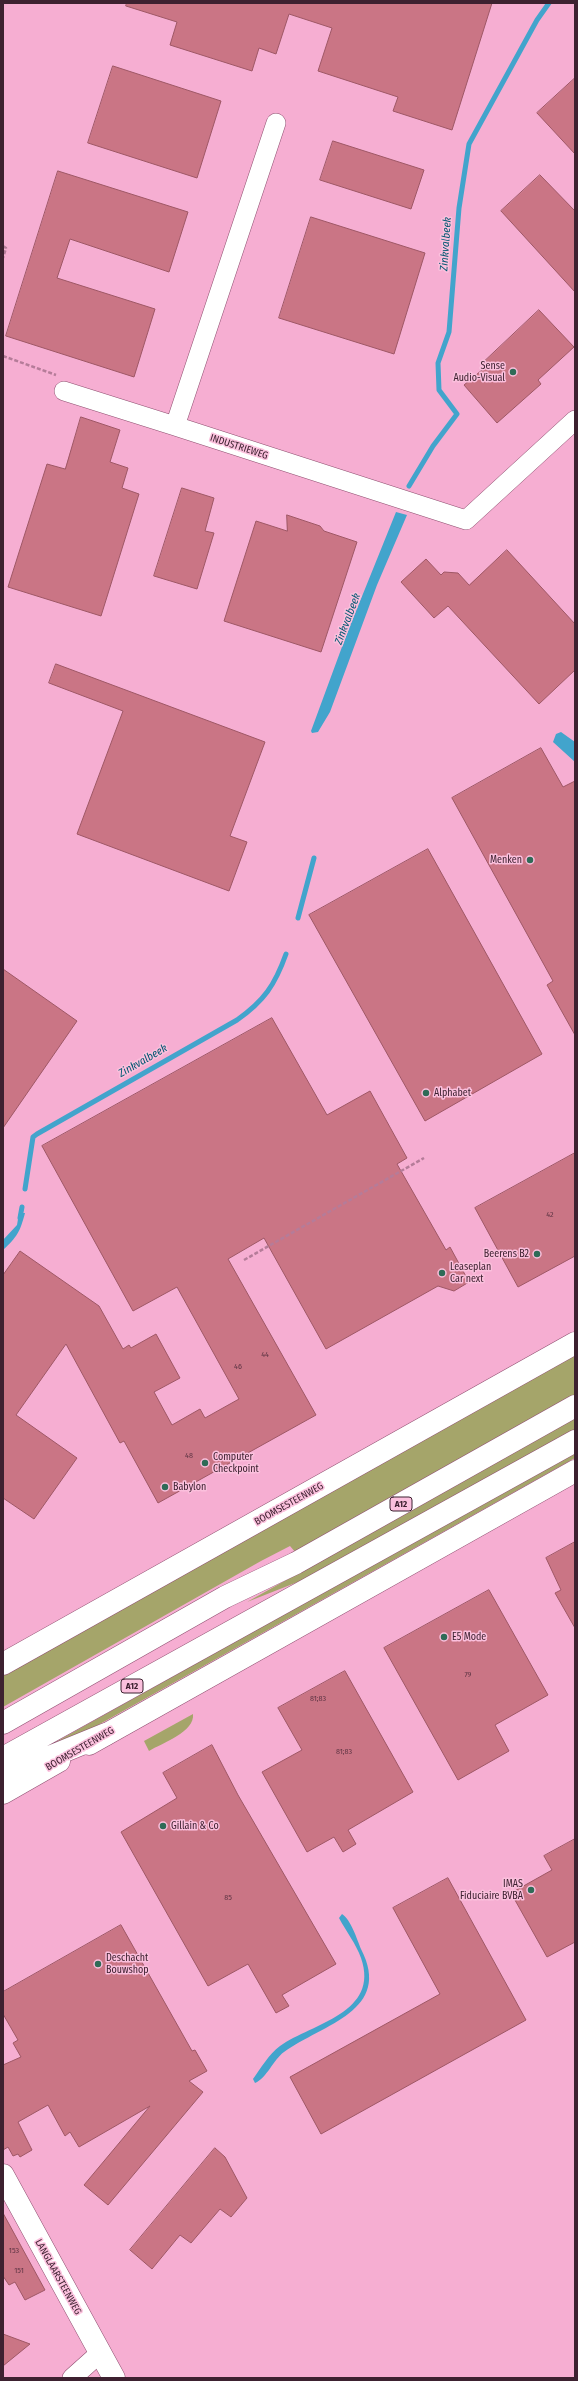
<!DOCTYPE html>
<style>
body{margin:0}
#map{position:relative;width:578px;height:2381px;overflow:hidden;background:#f6aed2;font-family:"Fira Sans Condensed",sans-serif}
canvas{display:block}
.frame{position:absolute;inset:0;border:4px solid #3d2130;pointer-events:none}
</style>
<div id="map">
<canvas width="578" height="2381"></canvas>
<div class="frame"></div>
</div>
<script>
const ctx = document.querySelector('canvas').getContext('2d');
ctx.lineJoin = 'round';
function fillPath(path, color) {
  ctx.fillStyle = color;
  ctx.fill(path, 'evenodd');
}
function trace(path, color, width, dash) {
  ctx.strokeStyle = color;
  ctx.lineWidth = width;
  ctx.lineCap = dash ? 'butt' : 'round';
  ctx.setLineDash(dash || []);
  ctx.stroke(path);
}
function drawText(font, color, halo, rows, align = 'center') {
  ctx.font = font + ' "Fira Sans Condensed",sans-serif';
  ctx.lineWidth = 3;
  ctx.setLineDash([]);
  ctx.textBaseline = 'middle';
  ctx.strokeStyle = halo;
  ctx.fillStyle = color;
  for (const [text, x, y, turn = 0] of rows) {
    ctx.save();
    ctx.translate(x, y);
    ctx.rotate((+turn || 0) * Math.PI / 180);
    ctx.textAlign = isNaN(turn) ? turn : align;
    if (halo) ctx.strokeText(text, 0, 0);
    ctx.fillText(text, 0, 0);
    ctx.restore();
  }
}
fillPath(new Path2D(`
 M 575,1353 L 575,1395 L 296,1553 L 290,1546 L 261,1561 L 3,1707 L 3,1673 Z
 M 575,1418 L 575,1430 L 323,1572 L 247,1602 Z
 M 575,1451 L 575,1458 L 41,1757 L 38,1752 Z
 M 193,1714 C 195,1732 162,1743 149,1751 L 144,1741 Z`), '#a5a56a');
fillPath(new Path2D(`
 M 396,512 L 407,515 L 377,585 L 330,712 L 318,732 L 312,733 L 311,731 L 346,636 Z
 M 561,732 L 575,742 L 575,762 L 553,742 L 556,734 Z
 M 19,1213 L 25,1213 C 20,1232 17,1237 3,1250 L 3,1240 L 17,1225 Z
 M 342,1914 C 351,1920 357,1939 361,1949 C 393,2011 323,2024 284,2052 C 273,2060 267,2078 255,2083 L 253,2079 C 261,2068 269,2054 280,2046 C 313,2023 380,2013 361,1958 C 356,1944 346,1931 339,1918 Z`), '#42a4cc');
trace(new Path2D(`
 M 409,486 L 433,446 L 457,414 L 439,390 L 438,363 L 449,332 L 459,208 L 469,144 L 537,20 L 549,3
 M 298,918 L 314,858
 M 25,1189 L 33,1137 L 37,1134 L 237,1020 C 264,1001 275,985 286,954
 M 20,1218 L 22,1207`), '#42a4cc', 5);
const building = new Path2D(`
 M 127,3 L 492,3 L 452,130 L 393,111 L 398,97 L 318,71 L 332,28 L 289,14 L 276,54 L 259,48 L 252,71 L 170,45 L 177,22 L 126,6 Z
 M 113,66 L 221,101 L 197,178 L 88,143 Z
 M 575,78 L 575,154 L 537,113 Z
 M 333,141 L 424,170 L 411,209 L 320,180 Z
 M 58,171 L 188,212 L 169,272 L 70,239 L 57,278 L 155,309 L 134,377 L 6,336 Z
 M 540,175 L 575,211 L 575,292 L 501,211 Z
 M 311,217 L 425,253 L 394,354 L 279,318 Z
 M 539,310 L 574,347 L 538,380 L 541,384 L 497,423 L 464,385 L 488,365 L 485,361 Z
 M 81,417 L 120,430 L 110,462 L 128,468 L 122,488 L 139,494 L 101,616 L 8,587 L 47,464 L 65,469 Z
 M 182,488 L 214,498 L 205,531 L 214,533 L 197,589 L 154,576 Z
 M 287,515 L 320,526 L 324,531 L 357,542 L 321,652 L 224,621 L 256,521 L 287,531 Z
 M 507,550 L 575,624 L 575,670 L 539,704 L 448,606 L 434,618 L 401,582 L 426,559 L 441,575 L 444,572 L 458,573 L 469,585 Z
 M 56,664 L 265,742 L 230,836 L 247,842 L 229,891 L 77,834 L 123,711 L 49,683 Z
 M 541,748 L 563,787 L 575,781 L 575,1035 L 547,985 L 553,981 L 452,798 Z
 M 428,849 L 542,1054 L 425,1121 L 309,915 Z
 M 3,969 L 77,1021 L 3,1128 Z
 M 272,1018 L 327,1115 L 370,1091 L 407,1158 L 397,1164 L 446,1250 L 450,1247 L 469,1282 L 454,1291 L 438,1286 L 326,1349 L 264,1238 L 228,1259 L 316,1415 L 158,1503 L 124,1441 L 120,1443 L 66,1344 L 16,1415 L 77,1458 L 34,1519 L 3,1498 L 3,1275 L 20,1251 L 99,1306 L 123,1349 L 129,1345 L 131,1348 L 156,1334 L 180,1378 L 154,1392 L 172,1425 L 200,1409 L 205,1418 L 239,1399 L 177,1287 L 133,1311 L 42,1146 Z
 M 575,1153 L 575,1256 L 518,1287 L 475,1208 Z
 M 575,1542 L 575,1628 L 555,1593 L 561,1590 L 546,1558 Z
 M 489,1590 L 548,1695 L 495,1725 L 509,1751 L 458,1780 L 384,1648 Z
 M 345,1671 L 413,1792 L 348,1830 L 356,1844 L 343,1852 L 334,1837 L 307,1852 L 262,1772 L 302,1750 L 278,1708 Z
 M 212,1745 L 238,1795 L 336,1964 L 282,1995 L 289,2006 L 276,2013 L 248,1964 L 208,1986 L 121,1832 L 177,1798 L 163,1773 Z
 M 575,1839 L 575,1942 L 547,1957 L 511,1893 L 552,1870 L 544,1856 Z
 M 448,1878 L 526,2020 L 321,2134 L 290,2077 L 440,1994 L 393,1908 Z
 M 121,1925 L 192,2051 L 195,2050 L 207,2071 L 189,2081 L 203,2092 L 108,2205 L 84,2185 L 150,2106 L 79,2147 L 70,2132 L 65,2136 L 48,2105 L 18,2122 L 32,2150 L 20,2157 L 18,2154 L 13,2156 L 8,2147 L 3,2150 L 3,2065 L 21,2057 L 13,2043 L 18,2040 L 3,2014 L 3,1992 Z
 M 215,2148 L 225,2157 L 247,2198 L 231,2217 L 220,2209 L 191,2243 L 180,2235 L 152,2269 L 130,2250 Z
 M 3,2213 L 45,2290 L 25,2300 L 15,2282 L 9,2285 L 3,2276 Z
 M 3,2334 L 30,2344 L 3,2366 Z`);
fillPath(building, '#ca7585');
trace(building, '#9e5765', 1);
const street = new Path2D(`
 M 276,123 L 175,426 L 466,520 L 575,420
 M 64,391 L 175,426
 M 72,2378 L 100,2353`);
const secondary = new Path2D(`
 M 3,1664 L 575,1343
 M 89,1744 L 575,1471
 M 3,1793 L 59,1761
 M 3,2175 L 114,2378`);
const highway = new Path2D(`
 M 3,1723 L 225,1597 L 296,1563 L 575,1406
 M 3,1758 L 575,1441
 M 3,1776 L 106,1734`);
trace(street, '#8f4f70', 20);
trace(secondary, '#8f4f70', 23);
trace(highway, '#8f4f70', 23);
trace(new Path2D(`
 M 3,246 L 6,248 L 3,258
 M 3,356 L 56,375
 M 244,1260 L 424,1158`), '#b57c99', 2.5, [4, 2]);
trace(street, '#fff', 19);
trace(secondary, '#fff', 22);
trace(highway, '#fff', 22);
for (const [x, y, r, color] of [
 [513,372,4,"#2f6b57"],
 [530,860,4,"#2f6b57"],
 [426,1093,4,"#2f6b57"],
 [537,1254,4,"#2f6b57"],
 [442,1273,4,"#2f6b57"],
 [205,1463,4,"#2f6b57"],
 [165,1487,4,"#2f6b57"],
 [444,1637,4,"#2f6b57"],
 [163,1826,4,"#2f6b57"],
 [531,1890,4,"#2f6b57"],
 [98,1964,4,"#2f6b57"]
]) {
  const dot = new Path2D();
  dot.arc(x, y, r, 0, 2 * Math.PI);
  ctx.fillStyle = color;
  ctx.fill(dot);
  trace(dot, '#fbc0dd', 1.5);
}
drawText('8px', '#603645', null, [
 ["42",550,1215],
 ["44",265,1355],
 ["46",238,1367],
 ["48",189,1456],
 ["79",468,1675],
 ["81;83",318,1699],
 ["81;83",344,1752],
 ["85",228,1898],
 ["153",14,2251],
 ["151",19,2271]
]);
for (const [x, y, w] of [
 [401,1504,22],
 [132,1686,22]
]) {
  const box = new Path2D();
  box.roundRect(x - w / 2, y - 7, w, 14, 3);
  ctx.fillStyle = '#fbc0dd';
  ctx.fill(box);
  trace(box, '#3d2130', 1);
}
drawText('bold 9px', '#3d2130', null, [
 ["A12",401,1504],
 ["A12",132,1686]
]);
drawText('10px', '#3d2130', '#fbc0dd', [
 ["Sense",505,366,"right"],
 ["Audio-Visual",505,378,"right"],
 ["Menken",522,860,"right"],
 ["Alphabet",434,1093],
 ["Beerens B2",529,1254,"right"],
 ["Leaseplan",450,1267],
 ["Car next",450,1279],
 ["Computer",213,1457],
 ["Checkpoint",213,1469],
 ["Babylon",173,1487],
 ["E5 Mode",452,1637],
 ["Gillain & Co",171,1826],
 ["IMAS",523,1884,"right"],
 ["Fiduciaire BVBA",523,1896,"right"],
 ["Deschacht",106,1958],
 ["Bouwshop",106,1970]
], 'left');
drawText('10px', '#3d2130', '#fbc0dd', [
 ["INDUSTRIEWEG",239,447,18],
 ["BOOMSESTEENWEG",289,1504,-29],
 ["BOOMSESTEENWEG",80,1749,-30],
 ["LANGLAARSTEENWEG",58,2277,61]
]);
drawText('italic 11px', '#015671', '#fbc0dd', [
 ["Zinkvalbeek",446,244,-86],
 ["Zinkvalbeek",348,619,-69],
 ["Zinkvalbeek",143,1061,-30]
]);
</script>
